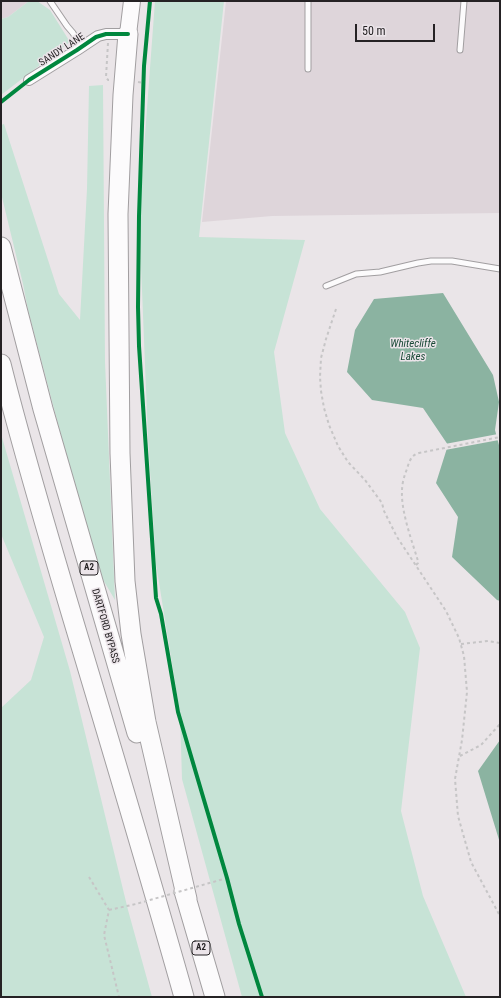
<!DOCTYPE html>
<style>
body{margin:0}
#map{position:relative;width:501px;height:998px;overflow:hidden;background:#eae5e8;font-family:"Roboto Condensed",sans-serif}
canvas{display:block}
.frame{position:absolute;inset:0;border:2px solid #252224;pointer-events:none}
.scale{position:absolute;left:355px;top:24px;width:80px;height:18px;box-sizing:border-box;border:2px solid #252224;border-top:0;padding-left:5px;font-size:12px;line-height:14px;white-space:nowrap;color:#252224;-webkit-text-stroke:3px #ebe4e9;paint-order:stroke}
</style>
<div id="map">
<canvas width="501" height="998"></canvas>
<div class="frame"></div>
<div class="scale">50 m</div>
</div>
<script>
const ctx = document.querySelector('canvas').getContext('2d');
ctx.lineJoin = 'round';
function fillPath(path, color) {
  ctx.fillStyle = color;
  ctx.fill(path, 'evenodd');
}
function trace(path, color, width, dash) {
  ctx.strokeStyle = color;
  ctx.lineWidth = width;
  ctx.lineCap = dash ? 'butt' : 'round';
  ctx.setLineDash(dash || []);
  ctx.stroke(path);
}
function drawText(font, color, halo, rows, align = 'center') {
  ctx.font = font + ' "Roboto Condensed",sans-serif';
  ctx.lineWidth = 3;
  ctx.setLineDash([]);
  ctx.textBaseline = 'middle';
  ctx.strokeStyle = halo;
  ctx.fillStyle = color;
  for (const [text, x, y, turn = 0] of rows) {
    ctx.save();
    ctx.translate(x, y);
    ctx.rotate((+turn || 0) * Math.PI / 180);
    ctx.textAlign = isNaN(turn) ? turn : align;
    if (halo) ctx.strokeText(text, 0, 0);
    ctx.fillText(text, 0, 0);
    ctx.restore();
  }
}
fillPath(new Path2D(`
 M 1,1 L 29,1 L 8,17 L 1,19 Z
 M 226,1 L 500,1 L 500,213 L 272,216 L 202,222 Z`), '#ded5da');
fillPath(new Path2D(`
 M 29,1 L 37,1 L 50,10 L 70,42 L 1,95 L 1,19 L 8,17 Z
 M 155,1 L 224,1 L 199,237 L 305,240 L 274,352 L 285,433 L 320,509 L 405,612 L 420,648 L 401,811 L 423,896 L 466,997 L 242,997 L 182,779 L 180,713 L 156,564 L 148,439 L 139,216 Z
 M 103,85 L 105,362 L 115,600 L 102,578 L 63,443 L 28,310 L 23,284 L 1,193 L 1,125 L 4,124 L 59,294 L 80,320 L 87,189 L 89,86 Z
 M 1,434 L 70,671 L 128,910 L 152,997 L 1,997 L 1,708 L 31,680 L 44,637 L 1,534 Z`), '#c7e3d6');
fillPath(new Path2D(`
 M 443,293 L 493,375 L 499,402 L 495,430 L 500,449 L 500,601 L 497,600 L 452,557 L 458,517 L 436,483 L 448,445 L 423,408 L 372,400 L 347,372 L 355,330 L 374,299 Z
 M 500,740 L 500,843 L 478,771 Z`), '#8bb3a1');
fillPath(new Path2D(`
 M 498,434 L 499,440 L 445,450 L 446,446 L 445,444 Z`), '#eae5e8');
const lane = new Path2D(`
 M 50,1 L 67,26 L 73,33 L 81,47
 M 460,50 L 464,1
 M 308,69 L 308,1
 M 326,286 L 356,274 L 380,272 L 418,263 L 431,261 L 452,261 L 500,269`);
const street = new Path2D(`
 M 29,80 L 77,50 L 98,36 L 106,34 L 128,34`);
const primary = new Path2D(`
 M 128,34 L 132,1`);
const highway = new Path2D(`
 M 128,34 L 123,95 L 118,214 L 120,453 L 125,581 L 131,634 L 146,722 L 187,899
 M 1,247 L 43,409 L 137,733
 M 1,364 C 22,448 47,532 72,616 C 110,743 148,869 184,997
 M 184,891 L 215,997`);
trace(lane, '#a19ea0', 7);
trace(street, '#a19ea0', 12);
trace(primary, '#a19ea0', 18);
trace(highway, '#a19ea0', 21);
trace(new Path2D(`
 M 108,43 L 106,77 L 108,80 L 109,80
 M 138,82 L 144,83
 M 336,309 L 326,339 L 321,358 L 320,377 L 321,391 L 324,408 L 329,425 L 338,446 L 348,462 L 365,480 L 382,503 L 384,511 L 397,537 L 446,611 L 459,638 L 464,656 L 467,692 L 462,740 L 455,779 L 458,816 L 471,862 L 500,916
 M 416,565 L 418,563 L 418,561 C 412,541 401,512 402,491 C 402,484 404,476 407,469 C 409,462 411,455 419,453 L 500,437
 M 461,644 L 488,641 L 500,643
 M 460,756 L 481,745 L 500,724
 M 89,877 L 109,910 L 104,935 L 119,997`), '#c6c5c6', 2, [3, 3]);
trace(lane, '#fcfbfc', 5);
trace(street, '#fcfbfc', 10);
trace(primary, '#fcfbfc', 16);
trace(highway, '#fcfbfc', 19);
trace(new Path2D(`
 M 109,910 L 136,904 L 227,878`), '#c6c5c6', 2, [3, 3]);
trace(new Path2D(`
 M 150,1 L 144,66 L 139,216 L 138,307 L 139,346 L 156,598 L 161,614 L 178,712 L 227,878 L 239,924 L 262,997
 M 1,102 L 29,80 L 77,50 L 96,37 L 106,34 L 128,34`), '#00873e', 4);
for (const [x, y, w] of [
 [89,568,18],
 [201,948,18]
]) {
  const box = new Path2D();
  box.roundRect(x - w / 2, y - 7, w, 14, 3);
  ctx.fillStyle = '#ebe4e9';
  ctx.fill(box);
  trace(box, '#252224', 1);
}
drawText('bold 9px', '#252224', null, [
 ["A2",89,568],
 ["A2",201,948]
]);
drawText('10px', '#252224', '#ebe4e9', [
 ["SANDY LANE",62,50,-33],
 ["DARTFORD BYPASS",105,626,74]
]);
drawText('italic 11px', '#1a4a37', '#ebe4e9', [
 ["Whitecliffe",413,344],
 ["Lakes",413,357]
]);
</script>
